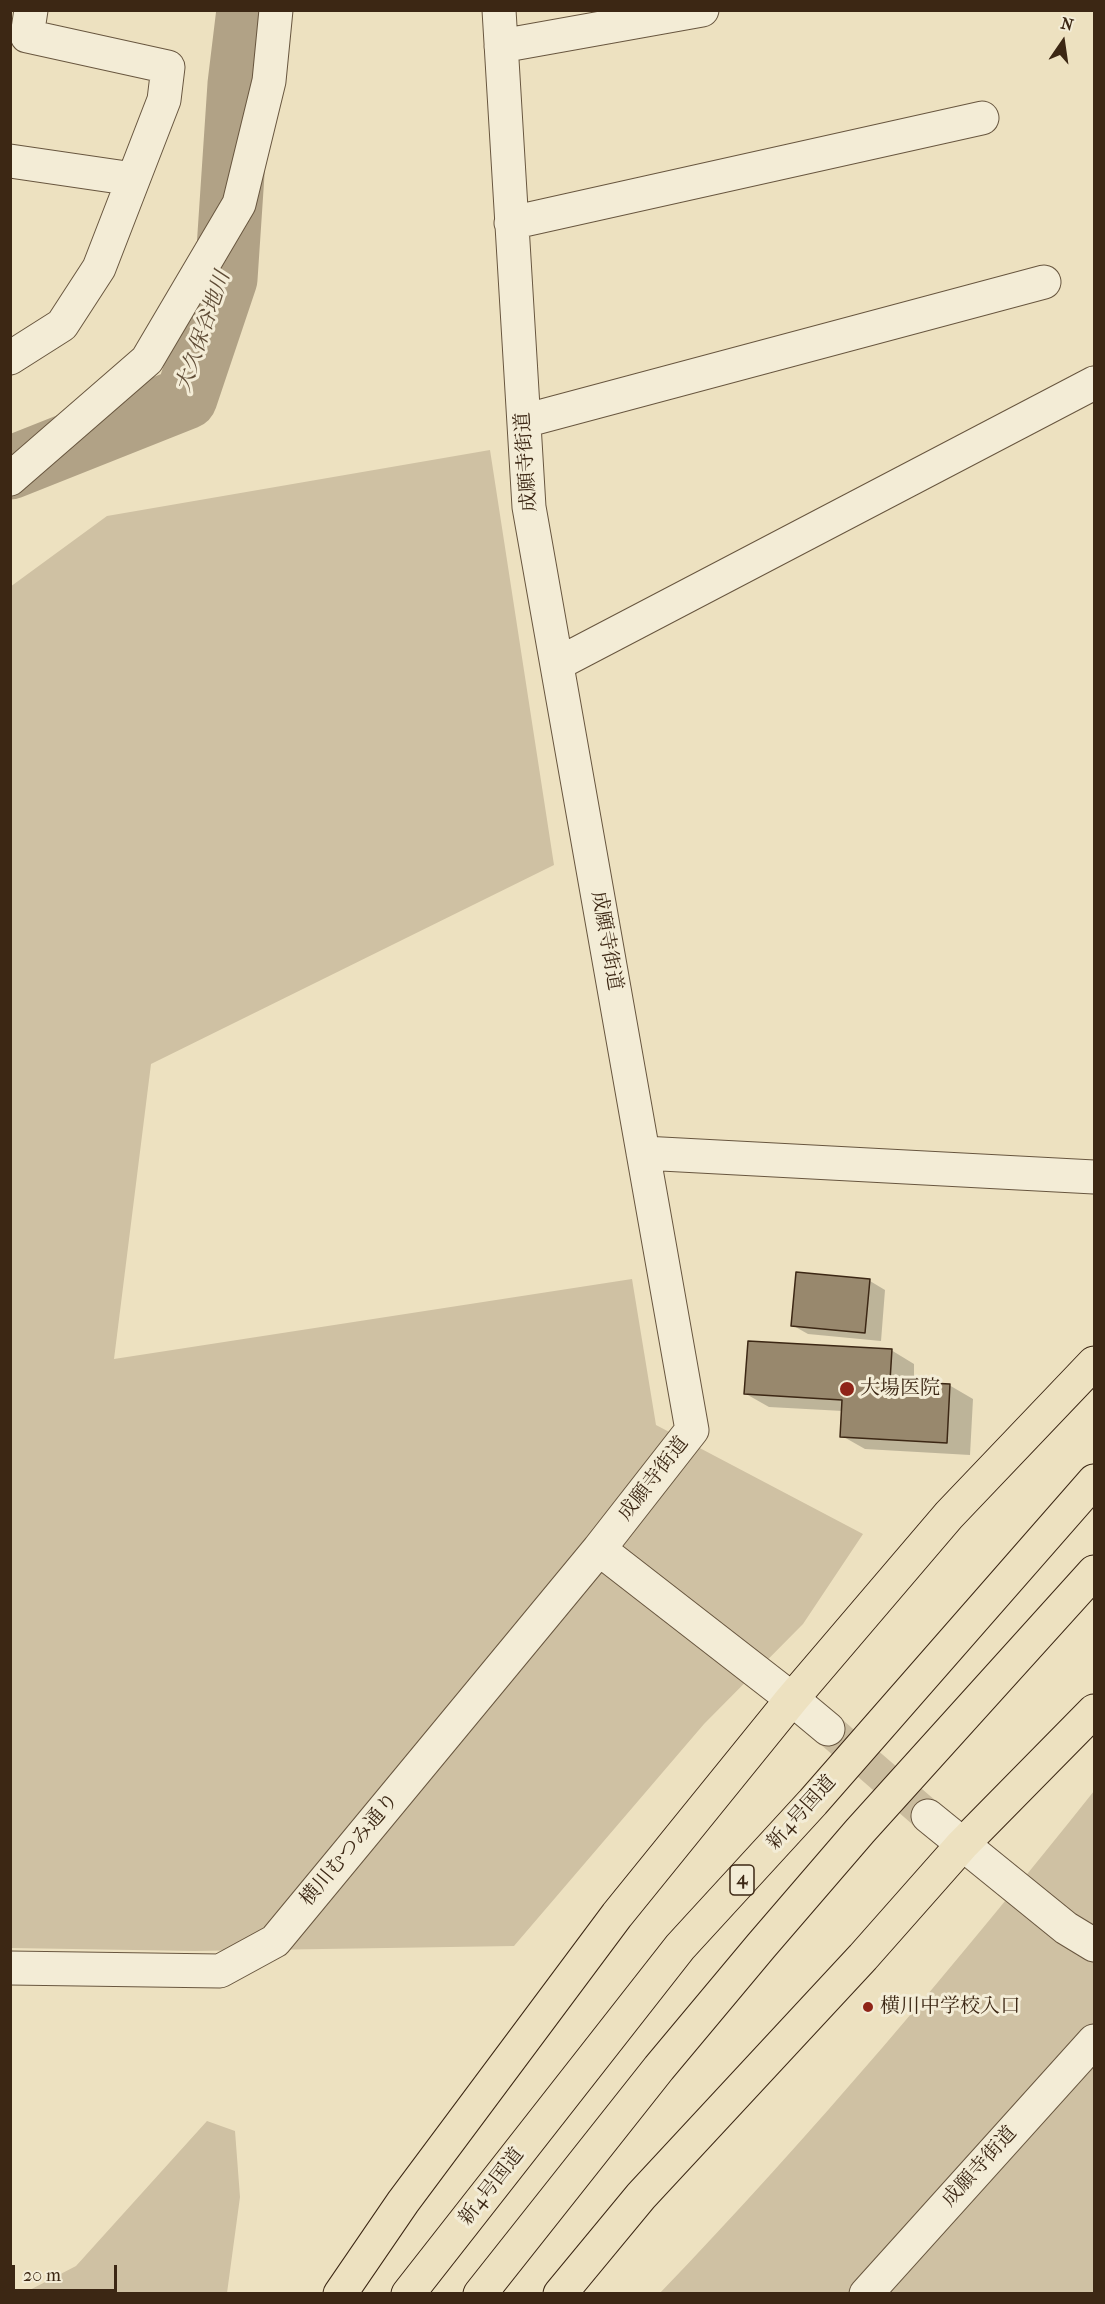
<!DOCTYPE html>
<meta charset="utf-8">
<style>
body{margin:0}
#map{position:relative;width:1105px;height:2304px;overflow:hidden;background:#ede1c0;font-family:"IM FELL French Canon",serif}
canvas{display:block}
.frame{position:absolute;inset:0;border:12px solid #3c2714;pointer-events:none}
.north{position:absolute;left:1033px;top:12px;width:60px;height:60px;-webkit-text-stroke:4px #f3ecd6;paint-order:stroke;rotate:13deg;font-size:16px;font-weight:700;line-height:24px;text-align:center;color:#3c2714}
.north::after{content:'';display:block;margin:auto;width:21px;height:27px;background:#3c2714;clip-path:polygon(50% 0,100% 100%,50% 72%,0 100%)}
.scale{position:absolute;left:12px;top:2265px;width:105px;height:27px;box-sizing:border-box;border:3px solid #3c2714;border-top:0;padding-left:8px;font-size:18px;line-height:21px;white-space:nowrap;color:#3c2714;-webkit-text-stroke:4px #f3ecd6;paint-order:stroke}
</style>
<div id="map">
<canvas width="1105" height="2304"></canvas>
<div class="frame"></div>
<div class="north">N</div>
<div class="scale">20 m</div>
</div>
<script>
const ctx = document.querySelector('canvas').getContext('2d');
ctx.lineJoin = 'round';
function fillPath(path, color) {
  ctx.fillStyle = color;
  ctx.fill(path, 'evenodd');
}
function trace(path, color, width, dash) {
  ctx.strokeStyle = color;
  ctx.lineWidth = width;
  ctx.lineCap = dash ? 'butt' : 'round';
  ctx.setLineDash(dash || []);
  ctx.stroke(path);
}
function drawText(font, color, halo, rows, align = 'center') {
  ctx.font = font + ' "IM FELL French Canon","Noto Serif JP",serif';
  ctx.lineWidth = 6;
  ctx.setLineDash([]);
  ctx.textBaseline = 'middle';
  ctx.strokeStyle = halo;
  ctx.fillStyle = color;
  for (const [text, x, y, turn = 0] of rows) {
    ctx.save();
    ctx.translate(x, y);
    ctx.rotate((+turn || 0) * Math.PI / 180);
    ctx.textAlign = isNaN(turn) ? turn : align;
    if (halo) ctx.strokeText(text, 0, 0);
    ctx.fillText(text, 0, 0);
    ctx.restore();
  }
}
fillPath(new Path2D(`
 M 490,450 L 554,865 L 151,1064 L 114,1359 L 632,1279 L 656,1425 L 863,1534 L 803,1624 L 704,1724 L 514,1946 L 195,1951 L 11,1948 L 10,587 L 107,516 Z
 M 1094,1791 L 1094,2293 L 659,2294 C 813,2134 956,1964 1094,1791 Z
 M 207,2121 L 235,2131 L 240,2197 L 227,2293 L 24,2293 L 76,2266 Z`), '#cfc1a3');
fillPath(new Path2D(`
 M 870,1281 L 885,1290 L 881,1341 L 808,1334 L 792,1325 Z
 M 891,1350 L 914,1364 L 914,1383 L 949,1385 L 973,1399 L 970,1455 L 865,1449 L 842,1436 L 843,1411 L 769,1407 L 746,1394 Z`), '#0003');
trace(new Path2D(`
 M 10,468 L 186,398 L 226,279 L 239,84 L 248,10`), '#b1a286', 63);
const building = new Path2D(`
 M 796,1272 L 870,1279 L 865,1333 L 791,1326 Z
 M 748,1341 L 892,1349 L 890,1381 L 950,1384 L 947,1443 L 840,1437 L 842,1400 L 744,1394 Z`);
fillPath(building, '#98886d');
trace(building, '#3c2714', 1.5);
trace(new Path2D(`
 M 828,1729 L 928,1816`), '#cabc9e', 33, [33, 16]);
const minor = new Path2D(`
 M 501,46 L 702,10
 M 10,161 L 133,179
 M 511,223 L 982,118
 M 10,358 L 62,325 L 99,268 L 164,100 L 168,67 L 27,36 L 31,10
 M 524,421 L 1044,282
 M 10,479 L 147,360 L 239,204 L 269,81 L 276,10
 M 557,664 L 1094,383
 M 643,1153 L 1094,1177
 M 599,1549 L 792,1699 L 828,1729
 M 928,1816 L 1066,1928 L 1094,1945
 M 10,1968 L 220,1971 L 275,1941 L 599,1549 L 692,1430 L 529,507 L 499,10
 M 866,2294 L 1094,2041`);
const highway = new Path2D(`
 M 340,2294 L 403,2202 L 617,1915 L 792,1699 L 949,1515 L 1094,1363
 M 408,2294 L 680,1947 L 813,1802 L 1094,1481
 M 480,2294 L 659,2068 L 761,1946 L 860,1831 L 1094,1572
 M 560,2294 L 641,2196 L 863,1957 L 962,1845 L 1094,1711`);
trace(minor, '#68563f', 35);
trace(highway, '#3c2714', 35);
trace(minor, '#f3ecd6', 33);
trace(highway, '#ede1c0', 33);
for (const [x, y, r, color] of [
 [847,1389,8,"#8f2418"],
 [868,2007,6,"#8f2418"]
]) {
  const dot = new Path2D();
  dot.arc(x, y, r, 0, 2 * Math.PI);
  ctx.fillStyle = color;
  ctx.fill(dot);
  trace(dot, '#f3ecd6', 2);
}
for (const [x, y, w] of [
 [742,1880,24]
]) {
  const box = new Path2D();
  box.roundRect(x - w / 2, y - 15, w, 30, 4.5);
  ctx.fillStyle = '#f3ecd6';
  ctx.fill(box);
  trace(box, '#3c2714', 1.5);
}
drawText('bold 18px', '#3c2714', null, [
 ["4",742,1880]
]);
drawText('20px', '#3c2714', '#f3ecd6', [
 ["成願寺街道",527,462,-94],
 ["成願寺街道",606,941,80],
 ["成願寺街道",654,1479,-52],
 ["新4号国道",802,1813,-48],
 ["横川むつみ通り",350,1850,-50],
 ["成願寺街道",980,2167,-48],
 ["新4号国道",492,2187,-52]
]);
drawText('20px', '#3c2714', '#f3ecd6', [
 ["大場医院",860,1389],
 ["横川中学校入口",880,2007]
], 'left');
drawText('italic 21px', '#5f4c36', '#f3ecd6', [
 ["大久保谷地川",204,332,-71]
]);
</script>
